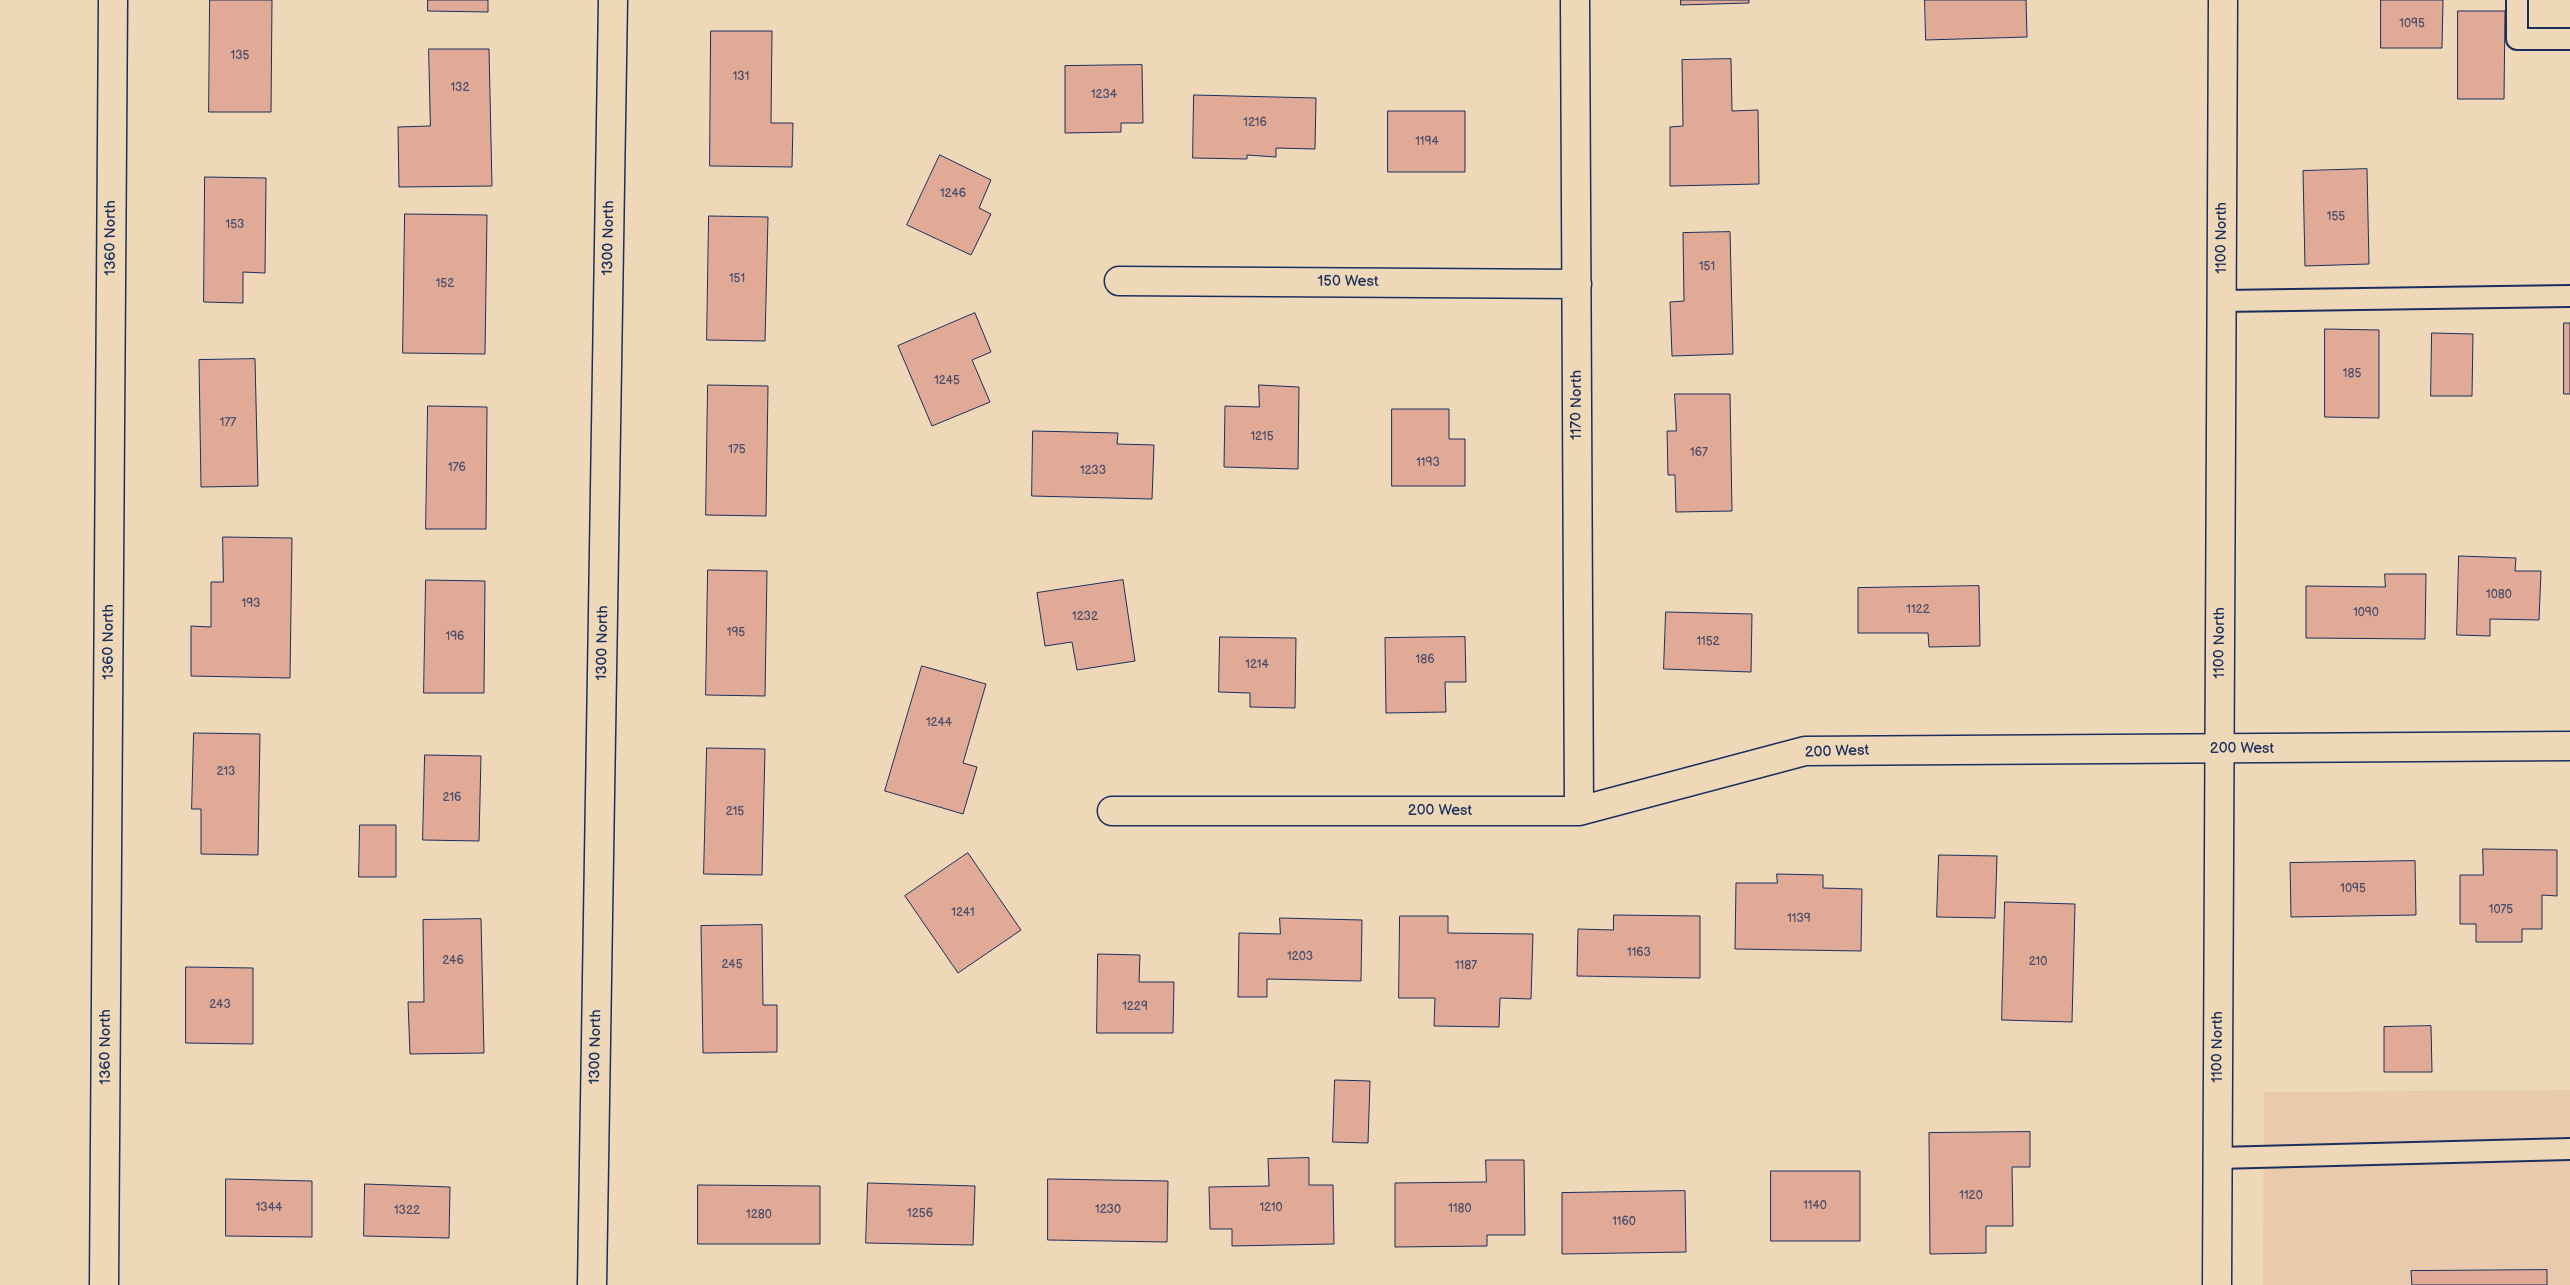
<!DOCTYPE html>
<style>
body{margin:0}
canvas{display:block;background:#eed8b7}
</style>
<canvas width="2570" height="1285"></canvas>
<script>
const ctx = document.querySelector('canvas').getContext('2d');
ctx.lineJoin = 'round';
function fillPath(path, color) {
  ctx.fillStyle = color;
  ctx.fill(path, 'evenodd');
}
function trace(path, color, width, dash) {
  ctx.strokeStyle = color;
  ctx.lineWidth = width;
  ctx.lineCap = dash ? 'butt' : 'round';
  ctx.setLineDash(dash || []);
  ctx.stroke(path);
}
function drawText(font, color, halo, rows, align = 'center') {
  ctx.font = font + ' "Balsamiq Sans",sans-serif';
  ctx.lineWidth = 5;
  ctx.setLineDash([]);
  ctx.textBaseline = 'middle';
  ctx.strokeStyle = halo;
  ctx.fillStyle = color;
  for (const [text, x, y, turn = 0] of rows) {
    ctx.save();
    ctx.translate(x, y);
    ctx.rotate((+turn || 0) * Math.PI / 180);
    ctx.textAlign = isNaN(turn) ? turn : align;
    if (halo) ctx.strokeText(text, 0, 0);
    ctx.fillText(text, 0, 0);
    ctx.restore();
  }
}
fillPath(new Path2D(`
 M 2570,1090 L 2570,1285 L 2263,1285 L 2264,1092 Z`), '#eacaad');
const building = new Path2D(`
 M 210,0 L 272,0 L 271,112 L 209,112 Z
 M 428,0 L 488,0 L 488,12 L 428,11 Z
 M 1681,0 L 1749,0 L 1749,3 L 1681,5 Z
 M 1925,0 L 2026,0 L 2027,37 L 1926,40 Z
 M 2381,0 L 2443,0 L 2442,48 L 2381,48 Z
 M 2458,11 L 2505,11 L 2504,99 L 2458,99 Z
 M 711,31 L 772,31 L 771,123 L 793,123 L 792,167 L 710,166 Z
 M 429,49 L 489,49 L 492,186 L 399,187 L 398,127 L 430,126 Z
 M 1731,59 L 1732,111 L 1758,110 L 1759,184 L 1670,186 L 1670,127 L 1683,126 L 1682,60 Z
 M 1142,65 L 1143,123 L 1121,123 L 1121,132 L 1065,133 L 1065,66 Z
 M 1194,95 L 1316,98 L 1315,149 L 1276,148 L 1276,157 L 1247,155 L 1247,159 L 1193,158 Z
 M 1388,111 L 1465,111 L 1465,172 L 1388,172 Z
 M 940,155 L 991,180 L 979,208 L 991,214 L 971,255 L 907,225 Z
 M 2367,169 L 2369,264 L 2305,266 L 2303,171 Z
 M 205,177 L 266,178 L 265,273 L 243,272 L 243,303 L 204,302 Z
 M 405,214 L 487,215 L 485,354 L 403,353 Z
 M 709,216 L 768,217 L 765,341 L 707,340 Z
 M 1730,232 L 1733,354 L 1672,356 L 1670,302 L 1684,301 L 1683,233 Z
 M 975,313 L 991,352 L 972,360 L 990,402 L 932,426 L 898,346 Z
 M 2564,323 L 2570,323 L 2570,394 L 2564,394 Z
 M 2325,329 L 2379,330 L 2379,418 L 2325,417 Z
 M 2432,333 L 2473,334 L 2472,396 L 2431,396 Z
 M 255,359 L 258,486 L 201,487 L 199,360 Z
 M 708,385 L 768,386 L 766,516 L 706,515 Z
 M 1259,385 L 1299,387 L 1298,469 L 1224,467 L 1225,406 L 1259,407 Z
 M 1675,394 L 1730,394 L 1732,511 L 1676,512 L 1675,475 L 1668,475 L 1667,431 L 1676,431 Z
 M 428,406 L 487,407 L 486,529 L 426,529 Z
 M 1392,409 L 1449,409 L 1449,439 L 1465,439 L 1465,486 L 1392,486 Z
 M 1033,431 L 1118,433 L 1117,444 L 1154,445 L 1152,499 L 1032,496 Z
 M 223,537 L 292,538 L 290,678 L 191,676 L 191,626 L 211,627 L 211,582 L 223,582 Z
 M 2459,556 L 2516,558 L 2515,571 L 2541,571 L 2539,620 L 2490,619 L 2490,636 L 2457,635 Z
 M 708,570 L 767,571 L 765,696 L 706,695 Z
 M 2385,574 L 2426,574 L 2425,639 L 2306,638 L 2306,586 L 2385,587 Z
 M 426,580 L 485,581 L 484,693 L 424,693 Z
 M 1123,580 L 1135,661 L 1077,670 L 1072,642 L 1045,646 L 1037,593 Z
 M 1979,586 L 1980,646 L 1929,647 L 1928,633 L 1858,633 L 1858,588 Z
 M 1666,612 L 1752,614 L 1751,672 L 1664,669 Z
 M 1220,637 L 1296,638 L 1295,708 L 1250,707 L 1250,693 L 1219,692 Z
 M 1465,637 L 1466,682 L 1445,682 L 1446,712 L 1386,713 L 1385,638 Z
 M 922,666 L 986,684 L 963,763 L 977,767 L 963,814 L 885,791 Z
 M 194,733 L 260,734 L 258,855 L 201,854 L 201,809 L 192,809 Z
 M 707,748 L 765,749 L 762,875 L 704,874 Z
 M 425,755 L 481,756 L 479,841 L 423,840 Z
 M 360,825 L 396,825 L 396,877 L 359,877 Z
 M 2483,849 L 2557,850 L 2557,896 L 2542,895 L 2542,929 L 2522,929 L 2522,942 L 2476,942 L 2476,924 L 2460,924 L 2460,875 L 2483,875 Z
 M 968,853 L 1021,930 L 958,973 L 905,896 Z
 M 1939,855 L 1997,856 L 1995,918 L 1937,917 Z
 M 2415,861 L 2416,915 L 2291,917 L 2290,863 Z
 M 1777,874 L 1823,875 L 1823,888 L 1862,889 L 1861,951 L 1735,949 L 1736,883 L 1777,883 Z
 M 2005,902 L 2075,904 L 2072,1022 L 2002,1020 Z
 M 1614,915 L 1700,916 L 1700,978 L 1577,976 L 1578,929 L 1613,930 Z
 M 1400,916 L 1448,916 L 1448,933 L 1533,934 L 1531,999 L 1500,998 L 1499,1027 L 1434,1026 L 1435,998 L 1399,998 Z
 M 1280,918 L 1362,920 L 1361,981 L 1267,979 L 1267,997 L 1238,997 L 1239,933 L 1280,934 Z
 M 481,919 L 484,1053 L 410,1054 L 408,1002 L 424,1002 L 423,920 Z
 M 762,925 L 763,1005 L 777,1005 L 777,1052 L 703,1053 L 701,926 Z
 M 1098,954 L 1140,955 L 1139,982 L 1174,982 L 1173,1033 L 1097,1033 Z
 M 186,967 L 253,968 L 253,1044 L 186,1043 Z
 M 2431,1026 L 2432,1072 L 2384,1072 L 2384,1027 Z
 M 1335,1080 L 1370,1081 L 1368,1143 L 1333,1142 Z
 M 2030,1132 L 2030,1167 L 2012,1167 L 2013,1226 L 1986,1226 L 1986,1253 L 1930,1254 L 1929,1133 Z
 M 1309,1158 L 1309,1185 L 1333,1185 L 1334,1244 L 1232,1246 L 1232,1229 L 1210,1229 L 1209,1187 L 1269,1186 L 1268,1159 Z
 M 1486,1160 L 1524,1160 L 1525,1235 L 1487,1235 L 1487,1246 L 1395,1247 L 1395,1183 L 1486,1182 Z
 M 1771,1171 L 1860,1171 L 1860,1241 L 1771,1241 Z
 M 226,1179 L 312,1181 L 312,1237 L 226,1236 Z
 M 1048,1179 L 1168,1181 L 1167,1242 L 1048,1240 Z
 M 868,1183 L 975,1186 L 973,1245 L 866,1243 Z
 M 365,1184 L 450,1187 L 449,1238 L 364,1236 Z
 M 698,1185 L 820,1186 L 820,1244 L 698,1244 Z
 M 1685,1191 L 1686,1252 L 1562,1254 L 1562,1193 Z
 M 2547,1270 L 2547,1285 L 2412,1285 L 2411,1271 Z`);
fillPath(building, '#e0aa96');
trace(building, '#1b2f5e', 1);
const service = new Path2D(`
 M 2517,0 L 2517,39 L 2570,39
 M 2222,301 L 2570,296
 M 2217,1158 L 2570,1149`);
const minor = new Path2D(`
 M 1575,0 L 1579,811
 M 1119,281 L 1577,284
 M 1112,811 L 1579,811 L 1805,751 L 2570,746
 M 104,1285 L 113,0
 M 592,1285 L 613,0`);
const secondary = new Path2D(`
 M 2217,1285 L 2223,0`);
trace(service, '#1b2f5e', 24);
trace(minor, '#1b2f5e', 31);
trace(secondary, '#1b2f5e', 31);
trace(service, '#eed8b7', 20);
trace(minor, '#eed8b7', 28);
trace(secondary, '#eed8b7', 28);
drawText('12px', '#4c4e6c', null, [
 ["1095",2412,24],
 ["135",240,56],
 ["131",741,77],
 ["132",460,88],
 ["1234",1104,95],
 ["1216",1255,123],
 ["1194",1427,142],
 ["1246",953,194],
 ["155",2336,217],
 ["153",235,225],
 ["151",1707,267],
 ["151",737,279],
 ["152",445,284],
 ["185",2352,374],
 ["1245",947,381],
 ["177",228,423],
 ["1215",1262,437],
 ["175",737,450],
 ["167",1699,453],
 ["1193",1428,463],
 ["176",457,468],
 ["1233",1093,471],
 ["1080",2499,595],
 ["193",251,604],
 ["1122",1918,610],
 ["1090",2366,613],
 ["1232",1085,617],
 ["195",736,633],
 ["196",455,637],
 ["1152",1708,642],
 ["186",1425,660],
 ["1214",1257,665],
 ["1244",939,723],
 ["213",226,772],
 ["216",452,798],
 ["215",735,812],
 ["1095",2353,889],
 ["1075",2501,910],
 ["1241",963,913],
 ["1139",1799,919],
 ["1163",1639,953],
 ["1203",1300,957],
 ["246",453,961],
 ["210",2038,962],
 ["245",732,965],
 ["1187",1466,966],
 ["243",220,1005],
 ["1229",1135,1007],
 ["1120",1971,1196],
 ["1140",1815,1206],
 ["1344",269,1208],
 ["1210",1271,1208],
 ["1180",1460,1209],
 ["1230",1108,1210],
 ["1322",407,1211],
 ["1256",920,1214],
 ["1280",759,1215],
 ["1160",1624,1222]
]);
drawText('15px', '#1b2f5e', '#eed8b7', [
 ["1360 North",111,238,-90],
 ["1300 North",609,238,-89],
 ["1100 North",2222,238,-90],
 ["150 West",1348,282],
 ["1170 North",1577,405,-90],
 ["1360 North",109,642,-90],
 ["1300 North",603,643,-89],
 ["1100 North",2220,643,-90],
 ["200 West",2242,749],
 ["200 West",1837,752,-2],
 ["200 West",1440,811],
 ["1360 North",106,1047,-90],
 ["1300 North",596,1047,-89],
 ["1100 North",2218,1047,-90]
]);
</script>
